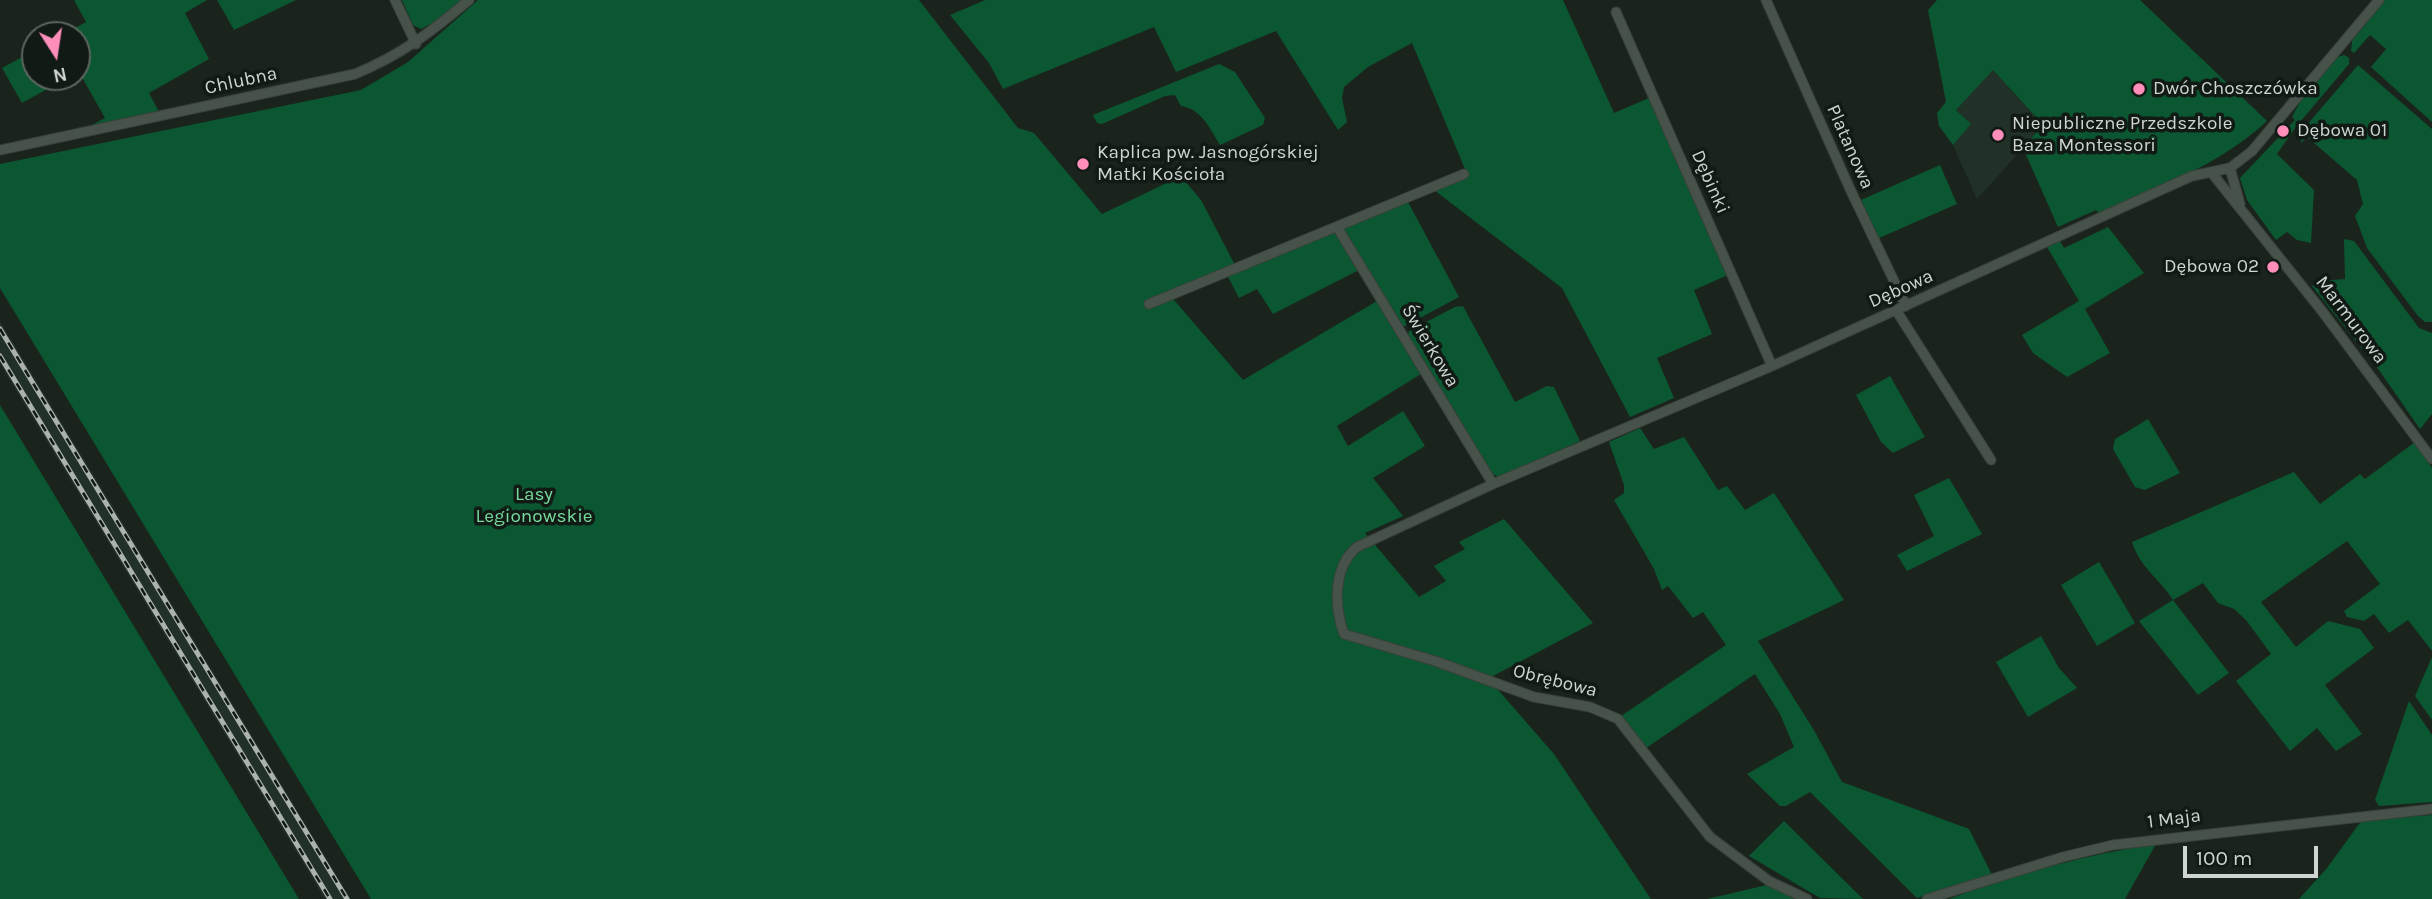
<!DOCTYPE html>
<meta charset="utf-8">
<style>
body{margin:0}
#map{position:relative;width:2432px;height:899px;overflow:hidden;background:#1a241d;font-family:Karla,sans-serif}
canvas{display:block}
.north{position:absolute;left:21px;top:21px;width:70px;height:70px;box-sizing:border-box;background:#111a14;border:2px solid #5d6560;border-radius:50%;rotate:168deg;font-size:19px;font-weight:700;line-height:28px;text-align:center;color:#cfd5d1}
.north::after{content:'';display:block;margin:auto;width:24px;height:32px;background:#ff8eba;clip-path:polygon(50% 0,100% 100%,50% 72%,0 100%)}
.scale{position:absolute;left:2183px;top:846px;width:135px;height:32px;box-sizing:border-box;border:4px solid #cfd5d1;border-top:0;padding-left:9px;font-size:21px;line-height:24px;white-space:nowrap;color:#cfd5d1;-webkit-text-stroke:5px #111a14;paint-order:stroke}
</style>
<div id="map">
<canvas width="2432" height="899"></canvas>
<div class="north">N</div>
<div class="scale">100 m</div>
</div>
<script>
const ctx = document.querySelector('canvas').getContext('2d');
ctx.lineJoin = 'round';
function fillPath(path, color) {
  ctx.fillStyle = color;
  ctx.fill(path, 'evenodd');
}
function trace(path, color, width, dash) {
  ctx.strokeStyle = color;
  ctx.lineWidth = width;
  ctx.lineCap = dash ? 'butt' : 'round';
  ctx.setLineDash(dash || []);
  ctx.stroke(path);
}
function drawText(font, color, halo, rows, align = 'center') {
  ctx.font = font + ' Karla,sans-serif';
  ctx.lineWidth = 7;
  ctx.setLineDash([]);
  ctx.textBaseline = 'middle';
  ctx.strokeStyle = halo;
  ctx.fillStyle = color;
  for (const [text, x, y, turn = 0] of rows) {
    ctx.save();
    ctx.translate(x, y);
    ctx.rotate((+turn || 0) * Math.PI / 180);
    ctx.textAlign = isNaN(turn) ? turn : align;
    if (halo) ctx.strokeText(text, 0, 0);
    ctx.fillText(text, 0, 0);
    ctx.restore();
  }
}
fillPath(new Path2D(`
 M 1992,69 L 2043,126 L 1977,199 L 1953,145 L 1971,124 L 1956,110 Z
 M 0,321 L 351,899 L 325,899 L 0,364 Z`), '#223127');
fillPath(new Path2D(`
 M 74,0 L 207,0 L 185,13 L 209,59 L 149,93 L 159,112 L 90,126 L 105,118 L 79,72 L 77,73 L 77,35 L 62,35 L 86,22 Z
 M 217,0 L 296,0 L 234,30 Z
 M 402,0 L 461,0 L 435,22 L 421,29 L 413,25 Z
 M 478,0 L 919,0 L 1018,128 L 1034,133 L 1102,214 L 1173,180 L 1185,181 L 1201,200 L 1235,265 L 1168,293 L 1243,380 L 1377,301 L 1421,374 L 1337,426 L 1348,446 L 1403,411 L 1425,446 L 1373,478 L 1403,516 L 1365,533 L 1419,597 L 1446,581 L 1434,566 L 1465,549 L 1459,542 L 1504,519 L 1593,623 L 1493,676 L 1486,676 L 1554,754 L 1651,899 L 371,899 L 0,288 L 0,164 L 361,90 L 408,62 Z
 M 985,0 L 1563,0 L 1614,113 L 1649,98 L 1728,275 L 1694,290 L 1712,334 L 1657,358 L 1674,398 L 1630,417 L 1562,288 L 1434,190 L 1468,176 L 1412,43 L 1368,67 L 1344,87 L 1342,98 L 1347,122 L 1338,130 L 1276,31 L 1176,72 L 1154,27 L 1003,89 L 989,63 L 950,15 Z
 M 1937,0 L 2140,0 L 2267,121 C 2220,165 2158,187 2099,214 L 2096,210 L 2058,227 L 2023,148 L 2043,125 L 1993,70 L 1956,110 L 1971,124 L 1953,145 L 1939,126 L 1937,113 L 1946,102 L 1928,10 Z
 M 2385,0 L 2432,0 L 2432,122 L 2371,67 L 2386,49 L 2370,35 L 2354,53 L 2351,51 L 2352,41 Z
 M 35,50 L 35,77 L 69,77 L 22,103 L 2,68 Z
 M 2344,55 L 2349,58 L 2349,64 L 2295,128 L 2277,154 L 2314,190 L 2311,243 L 2297,240 L 2287,232 L 2276,240 L 2247,200 L 2240,178 L 2295,120 L 2292,117 L 2301,100 L 2338,57 Z
 M 1219,64 L 1235,72 L 1265,118 L 1263,125 L 1220,145 C 1210,129 1202,109 1181,106 L 1175,95 L 1165,96 L 1102,124 L 1097,123 L 1093,115 Z
 M 2358,65 L 2432,129 L 2432,322 L 2425,322 L 2418,316 L 2367,248 L 2355,216 L 2363,204 L 2357,180 L 2307,137 L 2301,143 L 2301,132 Z
 M 1940,165 L 1957,204 L 1879,238 L 1861,200 Z
 M 1408,202 L 1459,297 L 1403,327 L 1344,232 L 1344,227 Z
 M 2108,227 L 2144,273 L 2085,309 L 2110,353 L 2067,377 L 2033,353 L 2022,335 L 2079,301 L 2047,247 L 2060,241 L 2064,248 Z
 M 1333,232 L 1337,233 L 1359,270 L 1273,314 L 1257,289 L 1239,298 L 1227,275 Z
 M 2344,239 L 2354,241 L 2419,328 L 2432,333 L 2432,414 L 2420,429 L 2379,370 L 2312,286 L 2318,281 L 2345,279 Z
 M 1463,306 L 1515,402 L 1547,386 L 1554,387 L 1580,441 L 1499,477 L 1492,474 L 1408,335 L 1409,331 L 1455,307 Z
 M 1890,376 L 1925,437 L 1893,453 L 1881,442 L 1856,395 Z
 M 0,405 L 299,899 L 0,899 Z
 M 2148,419 L 2180,473 L 2145,490 L 2135,487 L 2113,449 L 2115,439 Z
 M 1640,428 L 1654,449 L 1684,437 L 1718,490 L 1727,486 L 1745,510 L 1774,493 L 1844,600 L 1758,641 L 1815,732 L 1842,782 L 1969,829 L 1992,875 L 1917,898 L 1810,792 L 1786,806 L 1780,806 L 1747,774 L 1794,747 L 1780,714 L 1755,674 L 1646,748 L 1621,716 L 1726,645 L 1703,612 L 1693,618 L 1668,586 L 1662,590 L 1654,569 L 1614,500 L 1624,493 L 1624,485 L 1609,442 Z
 M 2415,442 L 2432,468 L 2432,651 L 2408,620 L 2389,633 L 2374,614 L 2364,621 L 2347,617 L 2344,611 L 2380,584 L 2347,541 L 2261,602 L 2296,647 L 2328,621 L 2360,629 L 2374,648 L 2325,685 L 2362,734 L 2336,751 L 2317,728 L 2290,751 L 2236,681 L 2271,654 L 2246,620 L 2234,609 L 2218,603 L 2203,583 L 2173,600 L 2229,673 L 2198,695 L 2139,621 L 2173,600 C 2159,578 2140,568 2132,542 L 2294,472 L 2320,504 L 2360,474 L 2365,479 Z
 M 1949,478 L 1982,534 L 1907,571 L 1897,555 L 1934,536 L 1914,495 Z
 M 2099,562 L 2135,623 L 2097,646 L 2061,585 Z
 M 2041,636 L 2059,668 L 2077,688 L 2028,717 L 1996,662 Z
 M 2432,657 L 2432,720 L 2415,696 Z
 M 2409,701 L 2432,735 L 2432,802 L 2379,806 L 2375,800 Z
 M 2432,815 L 2432,899 L 2299,899 L 2327,868 L 2362,820 Z
 M 1784,821 L 1863,899 L 1820,898 L 1749,856 Z
 M 2156,844 L 2125,899 L 1949,899 C 2017,873 2085,855 2156,844 Z
 M 1771,884 L 1797,899 L 1707,899 Z`), '#0b5731');
const street = new Path2D(`
 M 395,0 L 416,44
 M 1766,0 L 1850,189 L 1906,306
 M 1616,12 L 1772,366
 M 0,150 L 355,74 C 401,55 431,32 469,0
 M 2230,168 L 2240,204
 M 2211,172 L 2322,311 L 2432,459
 M 1337,227 L 1493,484
 M 1149,304 L 1464,174
 M 1896,310 L 1991,460
 M 1807,899 L 1769,881 L 1710,837 L 1618,719 L 1590,707 L 1534,697 L 1435,661 L 1344,634 C 1334,606 1333,567 1357,547 L 1493,484 L 1772,366 L 2192,176 L 2230,168 L 2252,151 L 2379,0
 M 1927,899 L 2063,857 L 2113,845 L 2432,809`);
trace(street, '#3a413c', 11);
trace(street, '#47524a', 9);
const rail = new Path2D(`
 M 0,329 L 347,899
 M 0,356 L 330,899`);
trace(rail, '#acb3ae', 5);
trace(rail, '#111a14', 2.5, [8]);
for (const [x, y, r, color] of [
 [2139,89,7,"#ff8eba"],
 [2283,131,7,"#ff8eba"],
 [1998,135,7,"#ff8eba"],
 [1083,164,7,"#ff8eba"],
 [2273,267,7,"#ff8eba"]
]) {
  const dot = new Path2D();
  dot.arc(x, y, r, 0, 2 * Math.PI);
  ctx.fillStyle = color;
  ctx.fill(dot);
  trace(dot, '#111a14', 2.5);
}
drawText('19px', '#cfd5d1', '#111a14', [
 ["Chlubna",241,81,-12],
 ["Platanowa",1850,147,66],
 ["Dębinki",1710,182,66],
 ["Dębowa",1901,289,-24],
 ["Marmurowa",2351,320,53],
 ["Świerkowa",1430,346,59],
 ["Obrębowa",1555,681,14],
 ["1 Maja",2174,819,-7]
]);
drawText('19px', '#cfd5d1', '#111a14', [
 ["Dwór Choszczówka",2153,89],
 ["Niepubliczne Przedszkole",2012,124],
 ["Baza Montessori",2012,146],
 ["Dębowa 01",2297,131],
 ["Kaplica pw. Jasnogórskiej",1097,153],
 ["Matki Kościoła",1097,175],
 ["Dębowa 02",2259,267,"right"]
], 'left');
drawText('19px', '#77dc9e', '#111a14', [
 ["Lasy",534,495],
 ["Legionowskie",534,517]
]);
</script>
